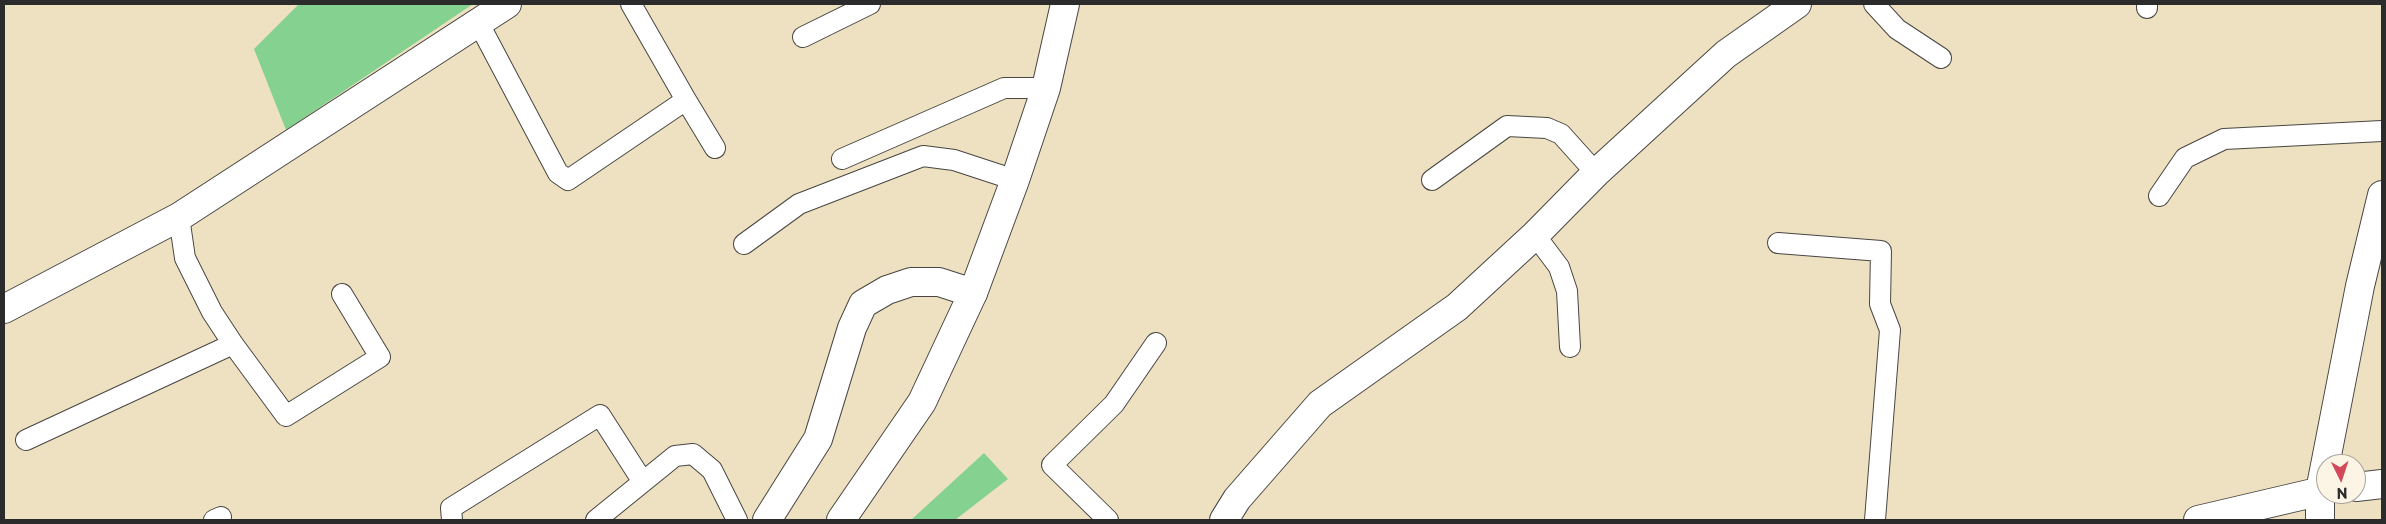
<!DOCTYPE html>
<style>
body{margin:0}
#map{position:relative;width:2386px;height:524px;overflow:hidden;background:#eee1c1;font-family:"Playpen Sans",sans-serif}
canvas{display:block}
.frame{position:absolute;inset:0;border:5px solid #2b2b2b;pointer-events:none}
.north{position:absolute;left:2316px;top:454px;width:50px;height:50px;box-sizing:border-box;background:#fcf5e5;border:1px solid #a8a49b;border-radius:50%;rotate:176deg;font-size:14px;font-weight:700;line-height:20px;text-align:center;color:#2b2b2b}
.north::after{content:'';display:block;margin:auto;width:18px;height:22px;background:#d1495b;clip-path:polygon(50% 0,100% 100%,50% 72%,0 100%)}
</style>
<div id="map">
<canvas width="2386" height="524"></canvas>
<div class="frame"></div>
<div class="north">N</div>
</div>
<script>
const ctx = document.querySelector('canvas').getContext('2d');
ctx.lineJoin = 'round';
function fillPath(path, color) {
  ctx.fillStyle = color;
  ctx.fill(path, 'evenodd');
}
function trace(path, color, width, dash) {
  ctx.strokeStyle = color;
  ctx.lineWidth = width;
  ctx.lineCap = dash ? 'butt' : 'round';
  ctx.setLineDash(dash || []);
  ctx.stroke(path);
}
fillPath(new Path2D(`
 M 299,4 L 473,4 L 286,130 L 254,49 Z
 M 984,453 L 1008,479 L 955,520 L 911,520 Z`), '#85d18f');
const service = new Path2D(`
 M 1874,4 L 1897,29 L 1941,58
 M 2147,4 L 2147,8
 M 478,22 L 558,173 L 568,180 L 686,100 L 631,4
 M 803,37 L 870,4
 M 686,100 L 715,148
 M 842,159 L 1004,88 L 1046,88
 M 1432,180 L 1507,126 L 1547,128 L 1561,134 L 1596,173
 M 2159,196 L 2185,158 L 2224,139 L 2382,131
 M 1535,235 L 1559,267 L 1567,291 L 1570,347
 M 1778,243 L 1881,251 L 1880,304 L 1890,330 L 1875,520
 M 744,244 L 799,204 L 923,156 L 954,160 L 1015,180
 M 233,344 L 286,416 L 380,357 L 342,294
 M 26,440 L 233,344 L 212,312 L 185,258 L 179,217
 M 214,520 L 221,517
 M 452,520 L 451,508 L 600,415 L 643,482
 M 596,520 L 675,456 L 693,454 L 712,470 L 737,520
 M 1108,520 L 1052,465 L 1114,404 L 1156,343`);
const minor = new Path2D(`
 M 4,309 L 179,217 L 507,4
 M 2356,487 L 2382,484
 M 767,520 L 818,439 L 852,328 L 863,304 L 887,290 L 911,282 L 939,282 L 973,293
 M 1224,520 L 1237,499 L 1320,404 L 1457,307 L 1535,235 L 1596,173 L 1726,54 L 1797,4
 M 2198,520 L 2326,490
 M 2320,520 L 2320,491 L 2360,286 L 2382,195`);
const tertiary = new Path2D(`
 M 841,520 L 922,402 L 973,293 L 1015,180 L 1046,88 L 1065,4`);
trace(service, '#484642', 22);
trace(minor, '#484642', 30);
trace(tertiary, '#484642', 30);
trace(service, '#fff', 20);
trace(minor, '#fff', 28);
trace(tertiary, '#fff', 28);
</script>
